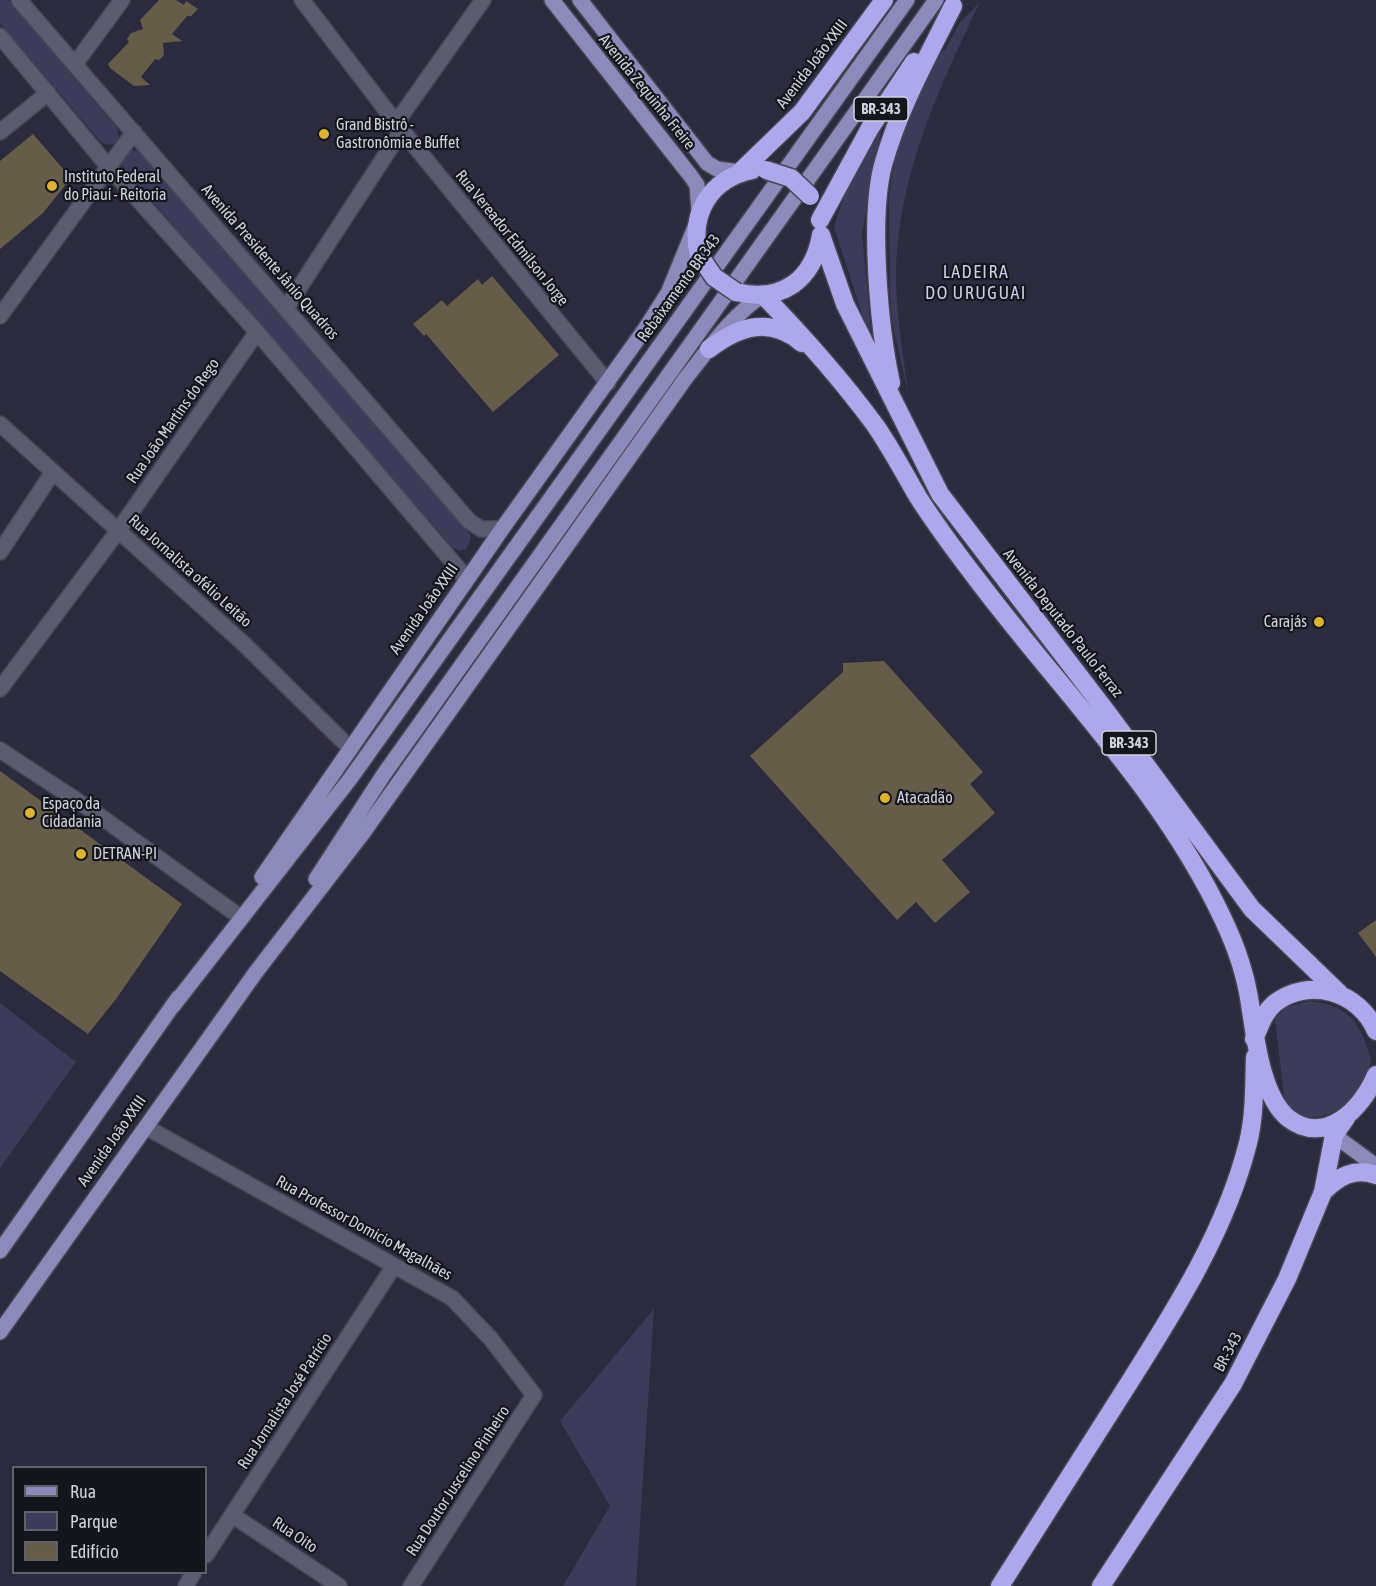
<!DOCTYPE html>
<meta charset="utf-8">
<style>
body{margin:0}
#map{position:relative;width:1376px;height:1586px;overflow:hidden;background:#2c2b3e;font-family:"Asap Condensed",sans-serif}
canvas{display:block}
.legend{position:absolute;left:12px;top:1466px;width:195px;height:108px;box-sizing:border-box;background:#15151d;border:2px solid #60606a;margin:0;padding:8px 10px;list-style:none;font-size:18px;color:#d1d1dd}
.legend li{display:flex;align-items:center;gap:12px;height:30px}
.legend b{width:30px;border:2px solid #60606a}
</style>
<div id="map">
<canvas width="1376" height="1586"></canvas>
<ul class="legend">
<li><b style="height:8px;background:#8c8aba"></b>Rua</li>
<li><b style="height:16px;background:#3d3b59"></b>Parque</li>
<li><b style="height:16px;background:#655d49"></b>Edifício</li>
</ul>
</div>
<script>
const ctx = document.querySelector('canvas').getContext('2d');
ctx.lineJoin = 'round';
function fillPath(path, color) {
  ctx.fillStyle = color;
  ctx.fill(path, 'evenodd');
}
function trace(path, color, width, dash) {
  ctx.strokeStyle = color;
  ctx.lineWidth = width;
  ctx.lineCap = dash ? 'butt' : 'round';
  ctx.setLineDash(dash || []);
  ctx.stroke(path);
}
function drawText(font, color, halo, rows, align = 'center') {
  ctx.font = font + ' "Asap Condensed",sans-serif';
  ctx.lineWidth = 4.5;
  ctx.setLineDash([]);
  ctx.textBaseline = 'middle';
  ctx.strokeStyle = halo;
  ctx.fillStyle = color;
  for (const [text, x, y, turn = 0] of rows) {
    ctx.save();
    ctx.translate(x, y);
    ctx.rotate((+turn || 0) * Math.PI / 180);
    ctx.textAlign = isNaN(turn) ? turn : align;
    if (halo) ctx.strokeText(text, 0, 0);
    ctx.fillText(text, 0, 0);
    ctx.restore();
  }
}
fillPath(new Path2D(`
 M 0,0 L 8,0 L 117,128 L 119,139 L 113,145 L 102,143 L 0,23 Z
 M 980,2 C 939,88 901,168 896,265 C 895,308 903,351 908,393 L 892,321 L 890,294 L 889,199 L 893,170 L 903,128 L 928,60 L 945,50 L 960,22 Z
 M 883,121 L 862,233 L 872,345 L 834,227 L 854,165 Z
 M 129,150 L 138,151 L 469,533 L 471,538 L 466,549 L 461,551 L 453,548 L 121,165 L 122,159 Z
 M 1310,1001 C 1349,1005 1361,1023 1371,1060 C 1369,1070 1366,1082 1360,1091 C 1348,1112 1303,1129 1285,1106 L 1275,1019 L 1286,1007 Z
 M 0,1003 L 76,1062 L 0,1168 Z
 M 654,1309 L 636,1586 L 563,1586 L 610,1506 L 560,1421 Z`), '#3d3b59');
fillPath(new Path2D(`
 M 159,0 L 176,0 L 184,5 L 186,1 L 198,9 L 191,16 L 187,16 L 172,34 L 182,41 L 163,43 L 164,55 L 159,60 L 155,59 L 141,77 L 150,85 L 134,86 L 110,68 L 108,64 L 129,42 L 127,39 L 131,33 L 143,29 L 140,20 Z
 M 33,134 L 71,178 L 43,213 L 0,249 L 0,161 Z
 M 492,276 L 559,355 L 493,412 L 426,334 L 424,336 L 413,324 L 442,300 L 447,306 L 478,279 L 482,285 Z
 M 884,661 L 983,772 L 970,784 L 995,813 L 942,860 L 970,892 L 935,923 L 916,902 L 897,920 L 750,756 L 843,672 L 843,663 Z
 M 0,771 L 182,904 L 116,999 L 88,1034 L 0,971 Z
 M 1376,920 L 1376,957 L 1358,933 Z`), '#655d49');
const minor = new Path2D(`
 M 19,0 L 469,521 L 481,529 L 502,529
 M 302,0 L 396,123 L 608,383
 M 0,36 L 107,165 L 257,332 L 463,574 L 465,583
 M 75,64 L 122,0
 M 396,123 L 483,0
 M 0,132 L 48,93
 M 286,308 L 402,130
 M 0,316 L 134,132
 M 0,424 L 244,644 L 351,749
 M 0,552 L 53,472
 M 0,689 L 118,531 L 257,332
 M 0,750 L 93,811 L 236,914
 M 146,1127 L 452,1298 L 491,1339 L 534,1395 L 411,1586
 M 232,1515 L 339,1586
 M 206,1555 L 394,1266
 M 186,1586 L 194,1572`);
const major = new Path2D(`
 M 552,0 L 690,175 L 697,185 L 699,212
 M 580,0 L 707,163 L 717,169 L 740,172
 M 262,877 L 502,529 L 645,329 L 668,293 L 695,227
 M 316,879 L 384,774 L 936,0
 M 173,1006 L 350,779 L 907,0
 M 1327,1130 L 1376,1166
 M 0,1251 L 178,998
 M 0,1332 L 256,972 L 363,833 L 685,379 C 708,350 731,316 763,295`);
const highway = new Path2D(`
 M 740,172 L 802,112 L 884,0
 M 820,220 L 870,128 L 914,62
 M 821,235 L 845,304 L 940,494 L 1109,715 L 1252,909 L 1339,993
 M 699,255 C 689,214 710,179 752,170
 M 736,292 C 782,303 813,280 821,235
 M 763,295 C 803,336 841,379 875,425 C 891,448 904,473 918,497 C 936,525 956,552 976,578 C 1060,690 1163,791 1223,919 C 1235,944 1246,976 1250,1004 C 1255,1035 1261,1096 1288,1118 C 1325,1147 1362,1109 1376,1075
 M 709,349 C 739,326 770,316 802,343
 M 891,383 C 879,328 869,218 883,165 C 899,108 927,58 953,6
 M 1254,1039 C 1260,1026 1264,1012 1275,1003 C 1309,977 1359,991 1376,1031
 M 1323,1192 C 1338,1177 1354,1167 1376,1175
 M 1000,1586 C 1041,1522 1081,1458 1122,1394 C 1172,1315 1225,1234 1248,1143 C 1255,1115 1254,1085 1255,1057
 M 1101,1586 L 1233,1384 L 1287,1279 L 1323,1192 L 1334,1135 L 1346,1118`);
trace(minor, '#464554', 18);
trace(major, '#464554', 18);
trace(highway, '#464554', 21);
trace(minor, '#5c5c70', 15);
trace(major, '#8c8aba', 15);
trace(highway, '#aca8eb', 18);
const highwayBridge = new Path2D(`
 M 766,170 L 791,178 L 810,196
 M 699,255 L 714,277 L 736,292`);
trace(highwayBridge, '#464554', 21, []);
trace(highwayBridge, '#aca8eb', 18);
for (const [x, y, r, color] of [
 [324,134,6,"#dcb233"],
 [52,186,6,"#dcb233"],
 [1319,622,6,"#dcb233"],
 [885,798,6,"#dcb233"],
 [30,813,6,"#dcb233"],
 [81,854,6,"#dcb233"]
]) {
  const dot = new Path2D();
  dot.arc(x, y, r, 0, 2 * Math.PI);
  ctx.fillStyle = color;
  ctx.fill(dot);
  trace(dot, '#15151d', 2);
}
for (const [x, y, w] of [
 [881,109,54],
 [1129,743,54]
]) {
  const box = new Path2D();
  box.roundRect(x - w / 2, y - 12, w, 24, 4.5);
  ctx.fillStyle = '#15151d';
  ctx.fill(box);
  trace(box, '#d1d1dd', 1.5);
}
drawText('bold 15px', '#d1d1dd', null, [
 ["BR-343",881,109],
 ["BR-343",1129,743]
]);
drawText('16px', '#d1d1dd', '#15151d', [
 ["Avenida João XXIII",812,64,-53],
 ["Avenida Zequinha Freire",647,92,51],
 ["Rua Vereador Edmilson Jorge",512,238,51],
 ["Avenida Presidente Jânio Quadros",270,262,49],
 ["Rebaixamento BR 343",679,288,-54],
 ["Rua João Martins do Rego",173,421,-55],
 ["Rua Jornalista ofélio Leitão",190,571,42],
 ["Avenida João XXIII",424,609,-55],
 ["Avenida Deputado Paulo Ferraz",1063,623,52],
 ["Avenida João XXIII",112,1141,-55],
 ["Rua Professor Domicio Magalhães",364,1228,29],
 ["BR-343",1228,1352,-62],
 ["Rua Jornalista José Patrício",285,1401,-57],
 ["Rua Doutor Juscelino Pinheiro",458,1481,-57],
 ["Rua Oito",295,1535,34]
]);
drawText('16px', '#d1d1dd', '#15151d', [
 ["Grand Bistrô -",336,125],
 ["Gastronômia e Buffet",336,143],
 ["Instituto Federal",64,177],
 ["do Piauí - Reitoria",64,195],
 ["Carajás",1307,622,"right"],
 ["Atacadão",897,798],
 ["Espaço da",42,804],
 ["Cidadania",42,822],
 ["DETRAN-PI",93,854]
], 'left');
ctx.letterSpacing = '1.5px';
drawText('18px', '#cecde6', '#15151d', [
 ["LADEIRA",976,272],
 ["DO URUGUAI",976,293]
]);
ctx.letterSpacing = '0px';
</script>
